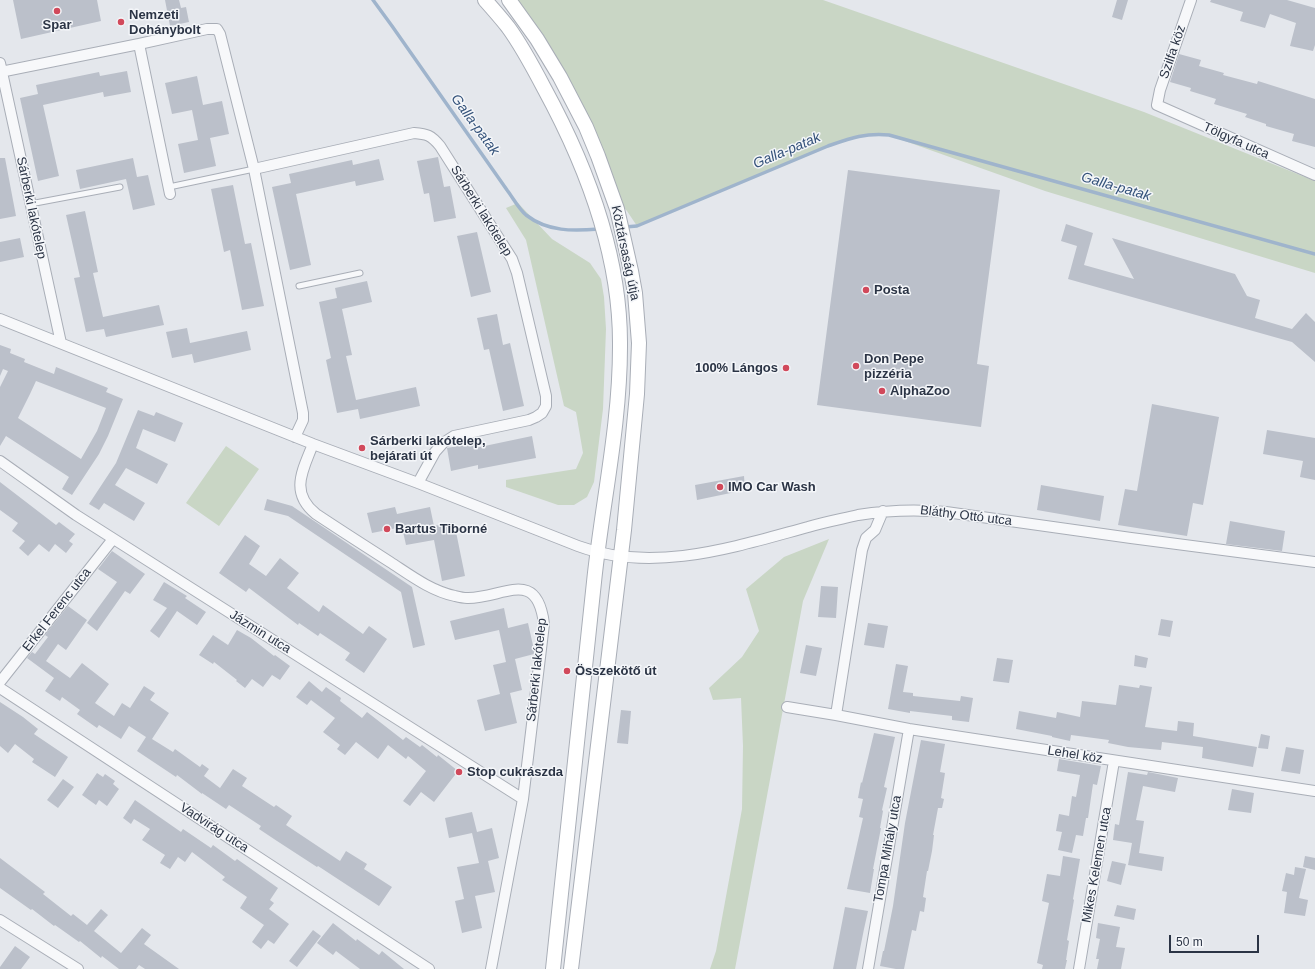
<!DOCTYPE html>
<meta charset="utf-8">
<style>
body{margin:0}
#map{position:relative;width:1315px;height:969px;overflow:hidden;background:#e4e7ec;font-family:Helvetica,sans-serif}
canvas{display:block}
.scale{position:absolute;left:1169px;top:935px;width:90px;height:18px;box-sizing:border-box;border:2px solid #2b3445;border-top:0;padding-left:5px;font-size:12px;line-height:14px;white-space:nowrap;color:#2b3445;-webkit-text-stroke:3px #f4f6f9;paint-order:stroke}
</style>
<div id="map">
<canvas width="1315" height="969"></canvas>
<div class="scale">50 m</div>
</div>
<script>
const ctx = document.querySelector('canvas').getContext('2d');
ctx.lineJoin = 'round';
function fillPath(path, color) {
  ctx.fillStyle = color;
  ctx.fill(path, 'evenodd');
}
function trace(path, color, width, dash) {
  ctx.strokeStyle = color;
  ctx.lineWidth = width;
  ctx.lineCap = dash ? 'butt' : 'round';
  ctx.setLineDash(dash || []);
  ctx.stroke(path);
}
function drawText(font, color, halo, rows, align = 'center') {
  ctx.font = font + ' Helvetica,sans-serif';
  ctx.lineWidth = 3;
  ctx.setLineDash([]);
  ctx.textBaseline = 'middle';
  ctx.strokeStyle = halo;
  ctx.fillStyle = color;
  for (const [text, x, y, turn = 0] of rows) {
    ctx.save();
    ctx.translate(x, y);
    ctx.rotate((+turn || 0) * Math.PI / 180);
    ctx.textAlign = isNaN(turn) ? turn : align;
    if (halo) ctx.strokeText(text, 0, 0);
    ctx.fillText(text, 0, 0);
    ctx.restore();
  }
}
fillPath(new Path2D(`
 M 509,0 L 823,0 L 1144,112 L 1315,181 L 1315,273 L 1045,191 L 888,135 L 855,136 L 828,146 L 637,226 L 627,211 L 612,195 L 598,156 Z
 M 518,203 L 552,239 L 590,263 L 601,279 L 604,297 L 606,329 L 603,409 L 594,482 L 587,497 L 574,505 L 558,505 L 506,487 L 506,480 L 576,469 L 583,453 L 576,412 L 564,406 L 526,240 L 506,208 Z
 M 226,446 L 259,469 L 219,526 L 186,503 Z
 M 829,539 L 803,601 L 735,969 L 710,969 L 716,951 L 742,809 L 743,746 L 741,698 L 713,700 L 709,688 L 742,657 L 759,631 L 746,589 L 784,557 Z`), '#c9d6c5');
trace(new Path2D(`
 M 373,0 L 392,26 L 507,190 C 513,198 519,209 526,215 C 548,232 573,231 599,229
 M 625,227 L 637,226 L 828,146 C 851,138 864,133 889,135 L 1315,254`), '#9fb4cc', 3.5);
fillPath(new Path2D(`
 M 13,0 L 97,0 L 101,21 L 21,39 Z
 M 165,0 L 179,0 L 181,8 L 186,7 L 189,22 L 170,26 Z
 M 1117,0 L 1128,0 L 1122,20 L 1112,17 Z
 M 1211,0 L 1287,0 L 1315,8 L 1315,45 L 1313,51 L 1290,46 L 1296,23 L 1270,14 L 1265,28 L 1240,21 L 1243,12 L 1210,2 Z
 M 1179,54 L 1201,60 L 1199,66 L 1224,73 L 1223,75 L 1257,84 L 1258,81 L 1315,99 L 1315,147 L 1292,141 L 1294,134 L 1266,126 L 1266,124 L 1245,117 L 1247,114 L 1214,104 L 1216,99 L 1190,91 L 1191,88 L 1170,82 Z
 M 127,71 L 131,92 L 104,97 L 103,92 L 43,105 L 59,176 L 38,181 L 20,98 L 38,94 L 36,85 L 99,72 L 100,76 Z
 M 197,76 L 203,105 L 222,101 L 229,134 L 210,138 L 216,166 L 184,173 L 178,144 L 198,140 L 192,110 L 172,114 L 165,83 Z
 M 438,157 L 444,187 L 450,186 L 456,218 L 434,222 L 429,193 L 424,194 L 417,161 Z
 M 0,158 L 5,158 L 16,216 L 0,219 Z
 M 133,158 L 137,177 L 148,175 L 155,205 L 133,210 L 126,179 L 80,189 L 76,170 Z
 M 379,159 L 384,180 L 356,186 L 355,181 L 296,194 L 311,265 L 290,270 L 272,187 L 291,183 L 289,174 L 352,160 L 353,165 Z
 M 848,170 L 1000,190 L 977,364 L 989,366 L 981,427 L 817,405 Z
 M 233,185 L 245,244 L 251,243 L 264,306 L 242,310 L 230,250 L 224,252 L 211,189 Z
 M 85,211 L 98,272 L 93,273 L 103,317 L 159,305 L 164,325 L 106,337 L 104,329 L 86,332 L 74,278 L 80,277 L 66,215 Z
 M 1066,224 L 1093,233 L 1084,265 L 1134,279 L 1112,238 L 1235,274 L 1247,296 L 1260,300 L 1255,318 L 1292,329 L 1306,313 L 1315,322 L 1315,362 L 1292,342 L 1068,279 L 1077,246 L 1061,241 Z
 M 477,232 L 491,292 L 471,297 L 457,236 Z
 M 20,238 L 24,257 L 0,262 L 0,242 Z
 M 367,281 L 372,302 L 342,309 L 352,355 L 346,356 L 356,400 L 416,387 L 420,406 L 360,419 L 358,409 L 337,413 L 326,360 L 331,358 L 319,302 L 337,298 L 335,288 Z
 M 497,314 L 503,345 L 510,343 L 524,406 L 503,411 L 489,349 L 484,350 L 477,318 Z
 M 187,328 L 190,343 L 247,331 L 251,350 L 194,363 L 192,354 L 172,358 L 166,332 Z
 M 0,345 L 11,349 L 10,353 L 25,359 L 24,362 L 54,374 L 56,367 L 108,388 L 106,392 L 123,399 L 108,436 L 99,454 L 72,495 L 62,489 L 69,477 L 6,436 L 0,446 L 0,387 L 8,371 L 3,369 L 0,376 ZM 36,381 L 106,408 L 97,431 L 81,459 L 18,418 L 30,394 Z
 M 1152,404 L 1219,417 L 1203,505 L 1193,503 L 1187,536 L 1118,525 L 1125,489 L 1137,491 Z
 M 138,410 L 154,416 L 156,412 L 183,423 L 175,442 L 143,429 L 136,448 L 168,464 L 157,484 L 126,468 L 115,485 L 145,503 L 134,521 L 104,503 L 99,510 L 89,504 L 116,463 Z
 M 1267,430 L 1315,438 L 1315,480 L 1300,477 L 1303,461 L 1263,454 Z
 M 532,436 L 536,458 L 478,469 L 478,465 L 451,471 L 447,448 L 474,443 L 475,448 Z
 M 744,476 L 745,490 L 697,500 L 695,485 Z
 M 0,482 L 56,525 L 59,522 L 75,534 L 69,541 L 73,544 L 66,553 L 55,544 L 49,552 L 39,544 L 28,556 L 19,548 L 25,541 L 12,531 L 18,523 L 0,510 Z
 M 1041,485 L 1104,496 L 1100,521 L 1037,510 Z
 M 267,499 L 292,506 L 412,587 L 425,645 L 413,648 L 401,592 L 288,516 L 264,510 Z
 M 395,507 L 397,514 L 430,507 L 434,526 L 454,522 L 465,576 L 442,581 L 434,540 L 406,545 L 402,527 L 372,533 L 367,513 Z
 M 1230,521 L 1285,531 L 1282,551 L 1226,544 Z
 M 245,535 L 260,546 L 249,564 L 266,576 L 280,558 L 299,573 L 287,588 L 319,612 L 323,605 L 363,634 L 369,626 L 387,639 L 364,673 L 345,660 L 350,653 L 320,633 L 318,636 L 299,623 L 298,625 L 249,588 L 246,592 L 219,573 Z
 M 112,551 L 145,574 L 130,594 L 125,591 L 97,631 L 87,623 L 117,582 L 98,569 Z
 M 164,582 L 187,596 L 185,598 L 206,612 L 197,625 L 177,611 L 159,638 L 150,631 L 167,608 L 153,600 Z
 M 821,586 L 838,587 L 836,618 L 818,617 Z
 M 68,606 L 87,620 L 66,650 L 58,644 L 46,661 L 70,678 L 82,663 L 109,684 L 95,703 L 114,716 L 122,703 L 130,708 L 144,686 L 155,693 L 150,700 L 169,713 L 152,739 L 173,752 L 175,749 L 200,767 L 202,764 L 209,769 L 204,776 L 220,788 L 233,769 L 247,778 L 242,786 L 274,807 L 276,805 L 292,816 L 286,825 L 340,861 L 346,851 L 367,864 L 364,869 L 392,887 L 379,906 L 318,866 L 317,867 L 277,841 L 259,829 L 261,826 L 229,805 L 226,809 L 202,793 L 202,794 L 177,775 L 176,777 L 137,751 L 146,737 L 129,726 L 121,739 L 99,725 L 97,728 L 77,714 L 80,710 L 62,697 L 60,701 L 45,691 L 54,678 L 27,658 L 32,652 L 35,654 L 48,637 L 45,635 Z
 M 504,608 L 508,628 L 528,623 L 534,650 L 534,654 L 515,659 L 522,690 L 510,693 L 517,723 L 485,731 L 477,700 L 500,694 L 493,665 L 506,662 L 499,630 L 455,640 L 450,621 Z
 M 1161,619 L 1173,621 L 1170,637 L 1158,635 Z
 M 868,623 L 888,626 L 884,648 L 864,645 Z
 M 237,630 L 251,638 L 274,656 L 275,655 L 290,666 L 280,680 L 272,675 L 263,687 L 252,679 L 245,688 L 236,681 L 237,680 L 214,662 L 213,664 L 199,655 L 213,635 L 228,645 Z
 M 806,645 L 822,648 L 816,676 L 800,673 Z
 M 1135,655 L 1148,658 L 1146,668 L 1134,666 Z
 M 997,658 L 1013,660 L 1009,683 L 993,681 Z
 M 896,664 L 908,666 L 903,692 L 913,693 L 913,696 L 960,701 L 961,696 L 973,698 L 969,722 L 952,720 L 952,716 L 910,711 L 910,713 L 888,709 Z
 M 309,681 L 322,692 L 326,687 L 341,698 L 340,701 L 362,718 L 367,712 L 403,740 L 406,737 L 420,747 L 422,745 L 437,757 L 438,755 L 458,771 L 434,802 L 421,792 L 410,806 L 403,801 L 426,771 L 408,756 L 406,759 L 388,745 L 378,759 L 356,742 L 345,755 L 337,749 L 340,745 L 323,732 L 335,718 L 311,700 L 307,705 L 296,697 Z
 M 1119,685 L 1139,688 L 1140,685 L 1152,687 L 1145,727 L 1177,731 L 1178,721 L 1194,723 L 1193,736 L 1257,747 L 1253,767 L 1202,758 L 1203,747 L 1162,742 L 1161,750 L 1128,747 L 1108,743 L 1109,740 L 1071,735 L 1070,741 L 1052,737 L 1052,736 L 1016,729 L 1019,711 L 1056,718 L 1057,712 L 1080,717 L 1082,701 L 1116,705 Z
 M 0,702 L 23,717 L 38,729 L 34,734 L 68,757 L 55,777 L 32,762 L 34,759 L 15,744 L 8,753 L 0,746 Z
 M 621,710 L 631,711 L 628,744 L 617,743 Z
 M 874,733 L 895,737 L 884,787 L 887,788 L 882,810 L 883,811 L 880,828 L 881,828 L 873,869 L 874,869 L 870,893 L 847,889 L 863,818 L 859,817 L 863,799 L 858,798 L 861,782 L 862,783 Z
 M 1261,734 L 1270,736 L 1268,749 L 1258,748 Z
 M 921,740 L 945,744 L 940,772 L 945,773 L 941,798 L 944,799 L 942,808 L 938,808 L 933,835 L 934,835 L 932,851 L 928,871 L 927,871 L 923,897 L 926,898 L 924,912 L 920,911 L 916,931 L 912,930 L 904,969 L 896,969 L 880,966 L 883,951 L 884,951 L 893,906 L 905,823 Z
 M 1286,747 L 1304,750 L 1300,774 L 1281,771 Z
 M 1059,759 L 1101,766 L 1097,785 L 1093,784 L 1088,818 L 1086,818 L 1083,836 L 1076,835 L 1072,853 L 1058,850 L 1062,832 L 1056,831 L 1059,814 L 1069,816 L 1072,796 L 1076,797 L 1080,775 L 1057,771 Z
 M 1128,772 L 1147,775 L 1148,772 L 1178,778 L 1175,792 L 1143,786 L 1136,820 L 1144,821 L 1139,853 L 1164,857 L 1162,871 L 1128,865 L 1132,843 L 1113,840 L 1115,824 L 1119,825 Z
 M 97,773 L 103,777 L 105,774 L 115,781 L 113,784 L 119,789 L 107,806 L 99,800 L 96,805 L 82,795 Z
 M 63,779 L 74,787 L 58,808 L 47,800 Z
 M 1232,789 L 1254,793 L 1251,813 L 1228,810 Z
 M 135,800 L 181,832 L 183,829 L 211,848 L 213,845 L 235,861 L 237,859 L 278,888 L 270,900 L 274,903 L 269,909 L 289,924 L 274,944 L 268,940 L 261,949 L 252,942 L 264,925 L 240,908 L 247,897 L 222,880 L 225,877 L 192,852 L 185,862 L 178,857 L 170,869 L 160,863 L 165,855 L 142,840 L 150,829 L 134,819 L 131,824 L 123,818 Z
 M 472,812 L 477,832 L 492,828 L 499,858 L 488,861 L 495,892 L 475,896 L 482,928 L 462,933 L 455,901 L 464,899 L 457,867 L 479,863 L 472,833 L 449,838 L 445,818 Z
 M 1063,856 L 1080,859 L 1073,899 L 1074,900 L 1067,940 L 1069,941 L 1066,960 L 1067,960 L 1065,969 L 1042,969 L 1043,965 L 1037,963 L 1049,903 L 1042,901 L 1047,874 L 1060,876 Z
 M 1305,856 L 1315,858 L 1315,870 L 1303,867 Z
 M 0,858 L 45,892 L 43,894 L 71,916 L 73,914 L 87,925 L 101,909 L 108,915 L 94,931 L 121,953 L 142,928 L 151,935 L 144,944 L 179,969 L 145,969 L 139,965 L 136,969 L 119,969 L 102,956 L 101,958 L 80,941 L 79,942 L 55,925 L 54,926 L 32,909 L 31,910 L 0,888 Z
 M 1112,861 L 1126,864 L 1121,885 L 1107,881 Z
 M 1295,867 L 1306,869 L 1299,898 L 1308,900 L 1305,916 L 1284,913 L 1287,892 L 1282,891 L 1286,873 L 1294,875 Z
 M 1117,905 L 1136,909 L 1134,920 L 1114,916 Z
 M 845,907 L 868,911 L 864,929 L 856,969 L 833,969 Z
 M 333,923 L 356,941 L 357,939 L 379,955 L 382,951 L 404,969 L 360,969 L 336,951 L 333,955 L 317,943 Z
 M 1098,923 L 1120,927 L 1116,947 L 1125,948 L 1121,969 L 1097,969 L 1099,959 L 1096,959 L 1100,939 L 1096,938 Z
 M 313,930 L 321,936 L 297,967 L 289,961 Z
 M 15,946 L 30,957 L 21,969 L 0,969 L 0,967 Z`), '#bbc0ca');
const lane = new Path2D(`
 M 169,187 L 254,169
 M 30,204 L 120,187
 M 299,286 L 360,273`);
const street = new Path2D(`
 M 1191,0 L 1160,90 L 1157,105 L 1315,175
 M 139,44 L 170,194
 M 0,63 L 61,343
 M 0,72 L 139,44 L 207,29 L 217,29 L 220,34 L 254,169 L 303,413 L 303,420 L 295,437
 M 254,169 L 414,133 C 427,134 431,135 440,146 L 512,259 L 517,273 L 546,396 L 546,406 L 542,413 L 536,417 L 529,420 L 454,436 L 443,443 L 435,452 L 418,483
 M 0,319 L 313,444 L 418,483 L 578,546 C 653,574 734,547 808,527 C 824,522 841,519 858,515 C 889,510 915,509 946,512 L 1131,538 L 1315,562
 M 313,444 C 303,470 289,492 316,514 C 340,530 365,546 390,562 C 410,575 431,591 455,596 C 459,597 463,598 467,598 C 502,599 537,566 544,624 L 523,799 L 491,969
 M 0,461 L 76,515 L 523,799
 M 0,682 L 113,539
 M 0,688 L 429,969
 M 787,707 L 836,715 L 909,729 L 1315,791
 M 836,715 L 862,550 L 866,538 L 875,530 L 883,511
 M 0,920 L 78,969
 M 868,969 L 909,729
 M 1079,969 L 1114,761`);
const secondary = new Path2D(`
 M 485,0 C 493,9 501,18 508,27 C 522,46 533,67 544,88 C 586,165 621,257 620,347 C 620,426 602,504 594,582 C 580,711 567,840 553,969
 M 509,0 L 537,39 L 560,77 L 586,127 L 598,156 L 617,209 L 631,271 L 635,293 L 639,343 L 637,394 L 624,530 L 571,969`);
trace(lane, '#a9aeb7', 7);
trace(street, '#a9aeb7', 12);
trace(secondary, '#a9aeb7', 16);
trace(lane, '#f7f8fa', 5);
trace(street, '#f7f8fa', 10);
trace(secondary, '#fff', 14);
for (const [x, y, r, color] of [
 [57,11,4,"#d1495b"],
 [121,22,4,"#d1495b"],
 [866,290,4,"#d1495b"],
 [856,366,4,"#d1495b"],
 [786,368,4,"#d1495b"],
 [882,391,4,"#d1495b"],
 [362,448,4,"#d1495b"],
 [720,487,4,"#d1495b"],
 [387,529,4,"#d1495b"],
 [567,671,4,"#d1495b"],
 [459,772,4,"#d1495b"]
]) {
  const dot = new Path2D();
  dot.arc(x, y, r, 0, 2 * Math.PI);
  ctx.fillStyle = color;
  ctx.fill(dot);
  trace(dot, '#f4f6f9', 1.5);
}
drawText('bold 13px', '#2b3445', '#f4f6f9', [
 ["Nemzeti",129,15],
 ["Dohánybolt",129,30],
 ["Spar",57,25,"center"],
 ["Posta",874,290],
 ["Don Pepe",864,359],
 ["pizzéria",864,374],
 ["100% Lángos",778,368,"right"],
 ["AlphaZoo",890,391],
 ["Sárberki lakótelep,",370,441],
 ["bejárati út",370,456],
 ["IMO Car Wash",728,487],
 ["Bartus Tiborné",395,529],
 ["Összekötő út",575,671],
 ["Stop cukrászda",467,772]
], 'left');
drawText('13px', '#2b3445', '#f4f6f9', [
 ["Szilfa köz",1173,52,-71],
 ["Tölgyfa utca",1236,141,24],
 ["Sárberki lakótelep",31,208,78],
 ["Sárberki lakótelep",481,211,58],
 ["Köztársaság útja",625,253,78],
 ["Bláthy Ottó utca",966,516,7],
 ["Erkel Ferenc utca",57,610,-52],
 ["Jázmin utca",260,632,32],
 ["Sárberki lakótelep",537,670,-84],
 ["Lehel köz",1075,755,9],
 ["Vadvirág utca",214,828,33],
 ["Tompa Mihály utca",888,849,-80],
 ["Mikes Kelemen utca",1097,865,-80]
]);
drawText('italic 14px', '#34527a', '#f4f6f9', [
 ["Galla-patak",475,125,54],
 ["Galla-patak",787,151,-23],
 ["Galla-patak",1116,187,16]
]);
</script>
